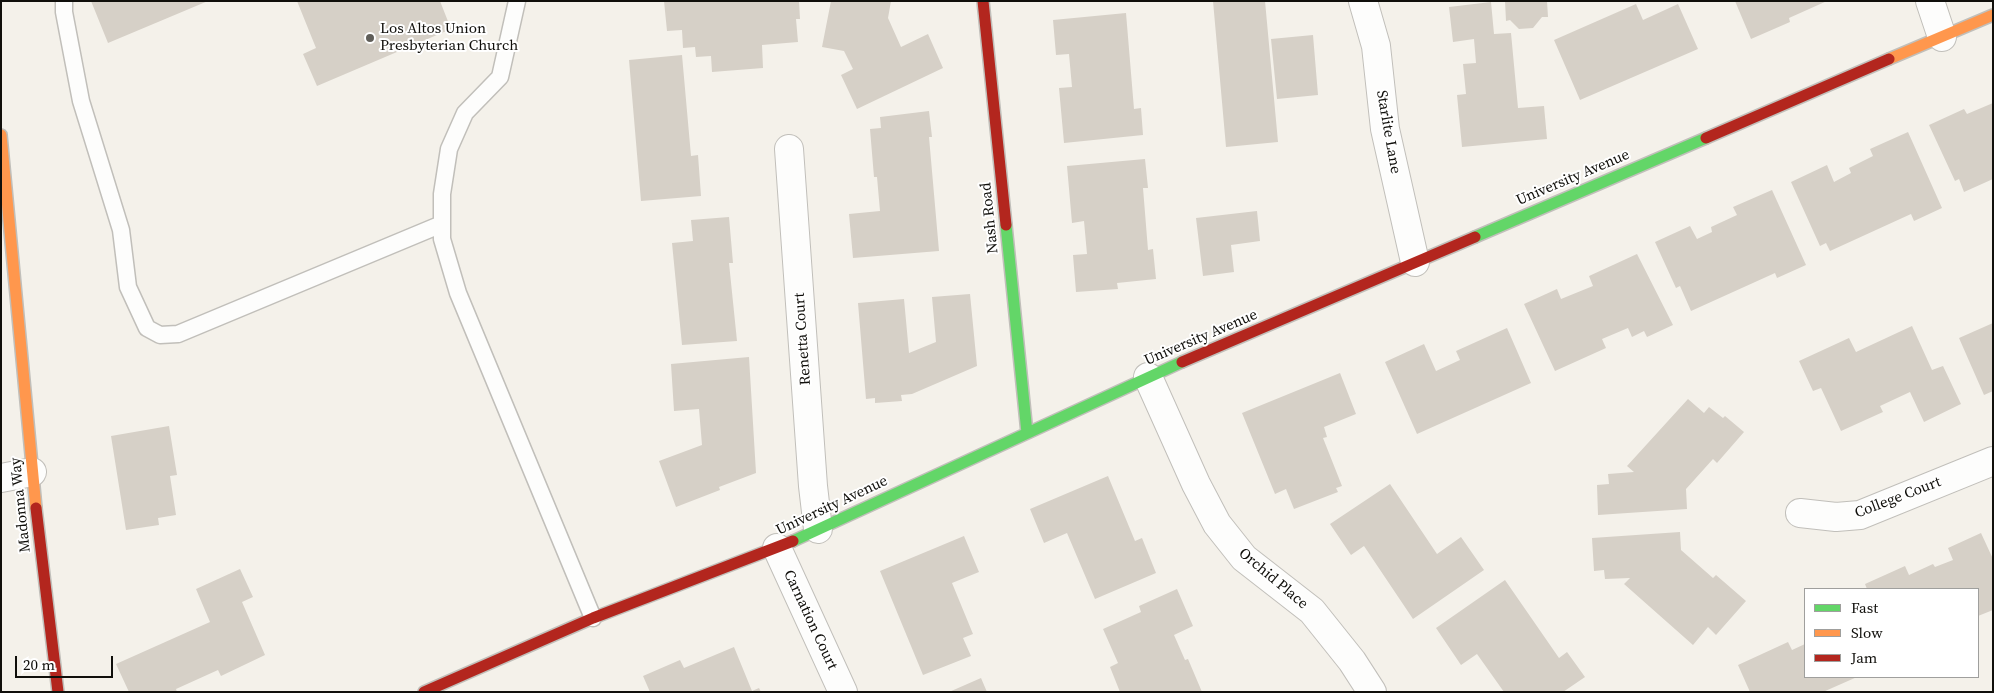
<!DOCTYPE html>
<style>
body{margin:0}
#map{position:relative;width:1994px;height:693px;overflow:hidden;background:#f4f1ea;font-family:"Source Serif 4",serif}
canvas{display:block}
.frame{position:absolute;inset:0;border:2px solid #100f0b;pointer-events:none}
.legend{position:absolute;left:1804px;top:588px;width:175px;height:90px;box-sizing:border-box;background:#fff;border:1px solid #9f9f9d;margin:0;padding:6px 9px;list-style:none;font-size:15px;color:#100f0b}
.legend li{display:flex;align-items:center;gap:10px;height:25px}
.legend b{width:25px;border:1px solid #9f9f9d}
.scale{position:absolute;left:15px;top:656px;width:98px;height:22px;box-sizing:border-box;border:2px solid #100f0b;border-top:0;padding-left:6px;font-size:15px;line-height:18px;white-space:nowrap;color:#100f0b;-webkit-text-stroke:4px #fff;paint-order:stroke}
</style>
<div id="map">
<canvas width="1994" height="693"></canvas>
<div class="frame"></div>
<ul class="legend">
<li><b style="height:6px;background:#63d668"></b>Fast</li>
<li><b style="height:6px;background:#ff974d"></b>Slow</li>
<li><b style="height:6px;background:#b3261e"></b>Jam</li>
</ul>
<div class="scale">20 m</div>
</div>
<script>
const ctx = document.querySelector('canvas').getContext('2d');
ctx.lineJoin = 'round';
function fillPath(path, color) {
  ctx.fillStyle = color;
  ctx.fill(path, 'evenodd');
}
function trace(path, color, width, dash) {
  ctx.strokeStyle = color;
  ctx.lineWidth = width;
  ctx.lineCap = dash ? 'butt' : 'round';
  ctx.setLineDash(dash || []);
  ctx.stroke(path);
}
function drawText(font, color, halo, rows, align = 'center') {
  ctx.font = font + ' "Source Serif 4",serif';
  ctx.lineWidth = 4;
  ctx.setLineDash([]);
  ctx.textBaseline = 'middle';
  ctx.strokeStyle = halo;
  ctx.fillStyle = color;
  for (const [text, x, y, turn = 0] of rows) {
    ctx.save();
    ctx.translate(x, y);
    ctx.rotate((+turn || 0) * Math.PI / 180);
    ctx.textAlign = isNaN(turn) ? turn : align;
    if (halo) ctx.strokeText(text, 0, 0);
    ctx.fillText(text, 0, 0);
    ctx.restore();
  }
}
fillPath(new Path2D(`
 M 91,1 L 208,1 L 108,43 Z
 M 297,1 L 440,1 L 451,29 L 317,86 L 303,54 L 316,48 Z
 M 664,1 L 799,1 L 800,19 L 796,19 L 798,42 L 762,45 L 763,68 L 712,72 L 711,56 L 696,57 L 695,47 L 683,48 L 682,30 L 667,31 Z
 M 831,1 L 891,1 L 888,18 L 901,47 L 928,34 L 943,68 L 857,109 L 841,75 L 853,69 L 844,51 L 822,47 Z
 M 1213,1 L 1265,1 L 1278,142 L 1226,147 Z
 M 1505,1 L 1547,1 L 1548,17 L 1542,17 L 1533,28 L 1519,29 L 1510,20 L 1506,21 Z
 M 1735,1 L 1827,1 L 1789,18 L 1790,22 L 1751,39 Z
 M 1491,2 L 1494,34 L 1511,33 L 1518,108 L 1544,106 L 1547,139 L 1462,147 L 1457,95 L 1466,94 L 1463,64 L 1476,63 L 1474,39 L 1453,42 L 1449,7 Z
 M 1636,4 L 1643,20 L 1678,4 L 1698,49 L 1580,100 L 1554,40 Z
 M 1126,13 L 1134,109 L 1141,108 L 1143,135 L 1064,143 L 1059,88 L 1072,87 L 1069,54 L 1056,55 L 1053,20 Z
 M 1313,35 L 1318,95 L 1277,99 L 1271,39 Z
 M 682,55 L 691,156 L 698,155 L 701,196 L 641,201 L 629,60 Z
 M 1993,103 L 1993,179 L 1964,192 L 1959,179 L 1955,181 L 1929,125 L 1964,109 L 1967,114 Z
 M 929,111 L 932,137 L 929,137 L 939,251 L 853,258 L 849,214 L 880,211 L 877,177 L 874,177 L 870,129 L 881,128 L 880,117 Z
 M 1908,132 L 1942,208 L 1914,221 L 1911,214 L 1830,251 L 1826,243 L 1820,246 L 1791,182 L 1827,165 L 1834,182 L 1851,173 L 1849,168 L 1873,156 L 1870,149 Z
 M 1145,159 L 1148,188 L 1143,188 L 1148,250 L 1153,249 L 1156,279 L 1117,283 L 1118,289 L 1076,292 L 1073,255 L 1087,254 L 1084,221 L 1072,223 L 1067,166 Z
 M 1772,190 L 1806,265 L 1777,278 L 1775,273 L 1691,311 L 1680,286 L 1676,288 L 1655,242 L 1690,226 L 1697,239 L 1712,232 L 1711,227 L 1737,215 L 1733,207 Z
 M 1257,211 L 1260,241 L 1231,245 L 1234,272 L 1203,276 L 1196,218 Z
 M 729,217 L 733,263 L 729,263 L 737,341 L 682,345 L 672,243 L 693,241 L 691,220 Z
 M 1637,254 L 1673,325 L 1647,337 L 1644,331 L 1632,337 L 1628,328 L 1602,339 L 1606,348 L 1555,371 L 1524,304 L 1557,289 L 1561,299 L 1593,286 L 1589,276 Z
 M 970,294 L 977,366 L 912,394 L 901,395 L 902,401 L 875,403 L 875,398 L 866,399 L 858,303 L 904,299 L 909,353 L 936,342 L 932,297 Z
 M 1993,323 L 1993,391 L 1984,395 L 1959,338 Z
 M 1912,326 L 1932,370 L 1943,366 L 1961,404 L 1924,422 L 1910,392 L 1880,406 L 1883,412 L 1841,431 L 1821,388 L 1813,391 L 1799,361 L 1849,338 L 1856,352 Z
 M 1507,328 L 1531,383 L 1417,434 L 1385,362 L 1424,344 L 1436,371 L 1460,360 L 1456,351 Z
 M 749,357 L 756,473 L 719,487 L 720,490 L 676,507 L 659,461 L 702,445 L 699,409 L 674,411 L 671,364 Z
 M 1340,373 L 1356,414 L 1324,427 L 1327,437 L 1323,438 L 1342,486 L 1336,488 L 1338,492 L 1294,509 L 1286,489 L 1275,494 L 1242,413 Z
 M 1688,399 L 1704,413 L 1709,407 L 1723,418 L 1725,416 L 1744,432 L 1717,463 L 1713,459 L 1686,489 L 1687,509 L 1598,515 L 1597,485 L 1609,484 L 1608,474 L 1634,472 L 1627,466 Z
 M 169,426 L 177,475 L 170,476 L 176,515 L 158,518 L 159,525 L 126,530 L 111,436 Z
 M 1108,476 L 1135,541 L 1142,538 L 1156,573 L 1095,599 L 1067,533 L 1044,543 L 1030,509 Z
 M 1390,484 L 1437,554 L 1461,537 L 1484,570 L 1413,619 L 1364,546 L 1351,555 L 1330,524 Z
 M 1680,532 L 1681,550 L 1713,578 L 1716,575 L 1746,601 L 1716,635 L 1708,627 L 1693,645 L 1624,584 L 1630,578 L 1605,579 L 1604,570 L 1594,571 L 1592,538 Z
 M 1981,533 L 1993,559 L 1993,610 L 1978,616 L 1978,589 L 1867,589 L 1865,584 L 1905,566 L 1909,575 L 1933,564 L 1935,567 L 1953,560 L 1948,548 Z
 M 964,536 L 979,572 L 952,583 L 973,634 L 963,638 L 971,656 L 923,675 L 880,571 Z
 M 240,569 L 253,597 L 242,602 L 265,655 L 221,676 L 218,670 L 176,689 L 177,692 L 129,692 L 116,664 L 210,622 L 196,589 Z
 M 1505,580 L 1559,658 L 1567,652 L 1585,677 L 1563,692 L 1504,692 L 1477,654 L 1461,665 L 1436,628 Z
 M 1177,589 L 1193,626 L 1174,635 L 1185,660 L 1188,659 L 1202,692 L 1120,692 L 1110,667 L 1118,663 L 1103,629 L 1141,612 L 1139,606 Z
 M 1788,642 L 1792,650 L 1805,644 L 1805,677 L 1857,677 L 1823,692 L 1750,692 L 1738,665 Z
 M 734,647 L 752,691 L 759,688 L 761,692 L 650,692 L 643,676 L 680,660 L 684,668 Z
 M 981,678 L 987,692 L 949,692 Z`), '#d6d0c7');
const lane = new Path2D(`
 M 64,1 L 64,12 L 81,101 L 121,230 L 128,287 L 147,328 L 160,335 L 178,334 L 442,224
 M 517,1 L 500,77 L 465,113 L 449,149 L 442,194 L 442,239 L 458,293 L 593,618`);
const street = new Path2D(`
 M 1363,1 L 1376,46 L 1385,129 L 1415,262
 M 1930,1 L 1942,37
 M 789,149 L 813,486 L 818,529
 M 1148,377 L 1196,484 L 1217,524 L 1244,558 L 1312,611 L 1352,661 L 1372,692
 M 1,478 L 32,472
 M 1800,513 L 1836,517 L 1860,515 L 1993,461
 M 777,548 L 843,692`);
const fast = new Path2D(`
 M 1006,225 L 1027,433
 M 1475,237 L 1706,138
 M 793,541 L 1182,362`);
const slow = new Path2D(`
 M 1889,59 L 1993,15
 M 1,135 L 36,508`);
const jam = new Path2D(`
 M 983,1 L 1006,225
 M 1706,138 L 1889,59
 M 1182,362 L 1475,237
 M 36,508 L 58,692
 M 424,692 L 593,618 L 793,541`);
trace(lane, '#c1bfba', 19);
trace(street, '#c1bfba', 30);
trace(fast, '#c1bfba', 14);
trace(slow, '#c1bfba', 14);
trace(jam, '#c1bfba', 14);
trace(lane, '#fdfdfc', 16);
trace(street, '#fdfdfc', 28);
trace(fast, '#63d668', 11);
trace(slow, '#ff974d', 11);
trace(jam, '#b3261e', 11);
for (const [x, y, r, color] of [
 [370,38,5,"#605e59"]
]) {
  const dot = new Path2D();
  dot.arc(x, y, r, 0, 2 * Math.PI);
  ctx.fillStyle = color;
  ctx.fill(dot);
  trace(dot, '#fff', 2);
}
drawText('15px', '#100f0b', '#fff', [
 ["Los Altos Union",380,29],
 ["Presbyterian Church",380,46]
], 'left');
drawText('15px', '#100f0b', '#fff', [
 ["Starlite Lane",1388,132,80],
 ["University Avenue",1573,178,-23],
 ["Nash Road",990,218,-96],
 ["University Avenue",1201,338,-23],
 ["Renetta Court",803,339,-94],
 ["College Court",1898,498,-21],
 ["Madonna Way",21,505,-96],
 ["University Avenue",832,506,-25],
 ["Orchid Place",1273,579,40],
 ["Carnation Court",810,620,65]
]);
</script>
